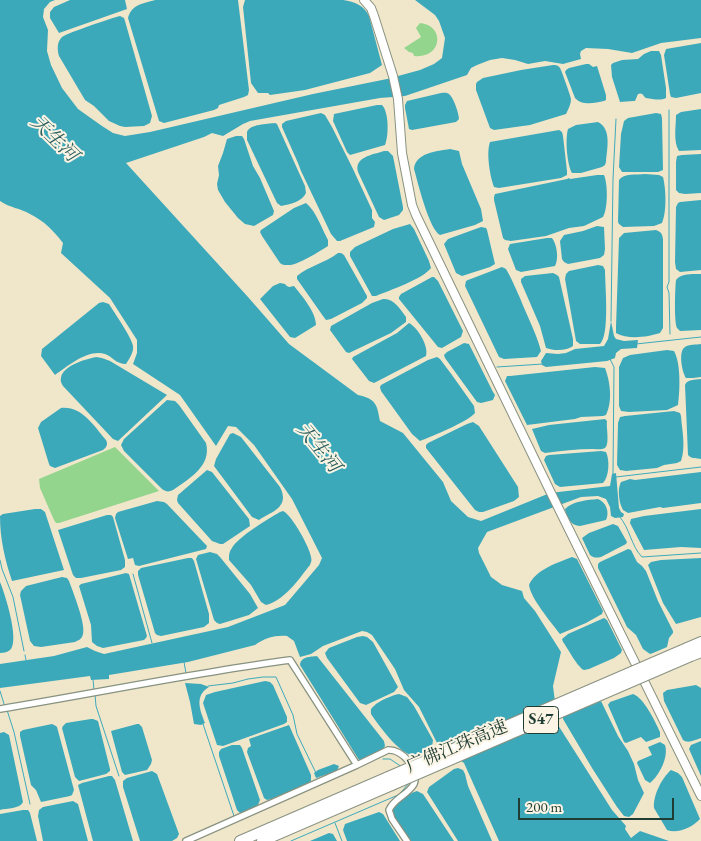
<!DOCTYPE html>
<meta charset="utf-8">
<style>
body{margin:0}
#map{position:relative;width:701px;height:841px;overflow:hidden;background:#f0e7cb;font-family:"EB Garamond",serif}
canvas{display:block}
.scale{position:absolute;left:518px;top:798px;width:156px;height:22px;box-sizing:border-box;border:2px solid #1f3d34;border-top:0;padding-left:6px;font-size:15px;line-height:18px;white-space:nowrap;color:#1f3d34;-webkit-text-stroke:4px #fcf5e5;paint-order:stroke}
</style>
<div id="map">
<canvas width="701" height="841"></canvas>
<div class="scale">200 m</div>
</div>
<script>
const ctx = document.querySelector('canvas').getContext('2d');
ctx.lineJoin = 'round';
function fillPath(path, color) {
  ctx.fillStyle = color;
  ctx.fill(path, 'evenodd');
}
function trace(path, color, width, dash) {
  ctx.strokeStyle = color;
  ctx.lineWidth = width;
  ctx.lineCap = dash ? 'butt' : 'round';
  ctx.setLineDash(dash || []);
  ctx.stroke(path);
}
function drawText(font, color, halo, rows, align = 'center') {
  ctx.font = font + ' "EB Garamond","Noto Serif SC",serif';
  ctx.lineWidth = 4;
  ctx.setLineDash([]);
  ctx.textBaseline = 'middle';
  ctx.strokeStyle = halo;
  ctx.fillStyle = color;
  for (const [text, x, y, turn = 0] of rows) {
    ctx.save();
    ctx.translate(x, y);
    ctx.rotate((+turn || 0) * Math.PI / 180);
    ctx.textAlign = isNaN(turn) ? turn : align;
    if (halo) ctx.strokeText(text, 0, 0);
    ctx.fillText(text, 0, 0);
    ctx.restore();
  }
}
fillPath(new Path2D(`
 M 420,23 C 445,25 443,59 414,56 L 413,53 L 409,52 L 404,48 L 421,37 L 416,28 Z
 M 115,447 L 159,491 L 59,523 L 56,523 L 54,520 L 40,488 L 39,479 Z`), '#93d58d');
fillPath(new Path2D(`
 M 0,0 L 55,0 L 50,2 L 44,9 L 43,17 L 48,30 L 47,51 L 51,65 L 62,88 L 78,109 L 102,126 L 113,133 L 125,136 L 150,132 L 313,94 L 387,79 L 420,70 L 434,64 L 442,58 L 445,38 L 439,21 L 435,15 L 415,0 L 701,0 L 701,38 L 661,43 L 632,53 L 608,49 L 586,48 L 581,51 L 580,54 L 581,59 L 563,64 L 545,61 L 528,64 L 515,60 L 502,58 L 490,60 L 477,65 L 471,68 L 467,75 L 405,96 L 380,98 L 250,121 L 243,124 L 223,136 L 212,133 L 204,137 L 126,163 L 248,297 L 289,344 L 358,395 C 376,399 377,404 380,421 L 403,433 L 443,482 L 451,501 L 468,517 L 481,521 L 550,493 L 610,486 L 612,474 L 616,473 L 619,508 L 621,512 L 624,514 L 623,517 L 615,518 L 611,516 L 610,507 L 606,499 L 598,496 L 581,497 L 487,532 L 478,548 L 479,553 L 491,577 L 502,585 L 522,591 L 524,598 L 535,611 L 561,652 L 553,686 L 558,725 L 612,810 L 626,826 L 625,829 L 631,838 L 640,831 L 669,841 L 676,841 L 499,841 L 464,763 L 437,743 L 419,707 L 404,690 L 395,669 L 372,635 L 367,632 L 362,631 L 323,646 L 311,654 L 300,657 L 294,641 L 287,636 C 275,635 265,638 255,645 L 188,662 L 109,675 L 109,679 L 91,680 L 90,676 L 0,688 L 0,664 L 54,656 L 87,647 L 95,651 L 104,654 L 228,627 L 285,605 L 319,565 L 322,558 L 292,499 L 254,445 L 236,427 L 228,426 L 216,446 L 180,395 L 133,364 L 137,353 L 137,340 L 110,298 L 61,253 L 63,243 C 53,230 44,221 30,214 C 20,208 10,208 0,201 Z
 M 70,0 L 125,0 L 127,9 L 59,33 L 50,18 L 50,12 L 54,7 Z
 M 155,0 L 238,0 L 249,90 L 248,95 L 244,97 L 219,105 L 218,108 L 214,110 L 164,123 L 159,121 L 128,18 C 132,4 142,4 155,0 Z
 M 245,0 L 343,0 C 355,2 364,5 369,16 L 382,65 L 370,73 L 305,90 L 270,95 L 268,93 L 258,93 L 251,83 L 243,7 Z
 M 120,16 L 124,18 L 125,21 L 152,116 L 150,123 L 144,126 L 125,127 L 120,126 L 109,121 L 94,106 L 85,100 L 59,56 C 57,49 57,42 62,37 C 67,33 112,18 120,16 Z
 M 701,43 L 701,93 L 676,98 L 671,97 L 670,94 L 664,55 L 666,49 Z
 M 651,51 L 659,51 L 661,55 L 666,88 L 666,98 C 660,101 653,99 646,98 C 643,96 643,92 638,94 L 635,101 L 633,101 L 620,102 L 612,77 L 611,65 L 613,63 L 622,60 L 638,59 L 644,54 Z
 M 586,64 L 589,64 L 593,67 L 597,66 L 606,95 L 606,100 L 604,101 C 595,103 582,106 575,98 L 565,72 L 566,70 L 569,68 Z
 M 553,65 C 556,65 558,65 560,68 C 561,69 571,97 571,99 C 571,104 568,110 566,114 L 530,125 L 494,130 L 490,128 L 476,90 L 476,84 L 477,82 L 483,78 L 521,70 Z
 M 441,93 C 445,93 447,92 450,95 C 454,99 459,114 459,119 L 456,122 L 412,130 L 409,129 L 405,108 L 405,105 L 407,101 Z
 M 377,105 L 382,105 C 389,112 389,136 385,145 L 350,155 L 347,152 L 333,121 L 334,114 Z
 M 701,109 L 701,150 L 679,151 C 673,142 676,126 676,115 L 681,112 Z
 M 321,113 L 325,115 L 332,127 L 353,169 L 372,210 L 372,218 L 375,222 L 374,227 L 340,241 L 337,241 L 331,234 L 301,171 L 298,163 L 282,127 L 282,124 L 286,121 Z
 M 656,113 L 661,114 L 662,118 L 663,170 L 658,172 L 622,172 L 619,167 L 621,134 L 624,121 L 628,118 Z
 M 598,122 C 612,129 607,149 606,162 L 605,165 L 602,167 L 581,173 L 572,173 C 567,164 565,139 568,129 L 576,125 Z
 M 275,123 L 277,124 L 305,186 L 306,193 C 302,202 290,204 281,206 L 277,203 L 247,140 C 247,139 247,134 247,132 C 250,124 267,124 275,123 Z
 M 559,130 L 562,132 L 563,136 L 567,171 L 567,175 L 561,178 L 499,188 L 494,187 C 490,176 486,153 490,142 Z
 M 236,136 L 242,136 L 244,139 L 253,166 L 260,178 L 274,211 L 273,215 L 254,226 L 245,224 L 238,218 L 225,202 L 218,190 L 217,184 L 219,175 L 218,166 L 223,153 L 227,139 Z
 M 450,149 L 459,151 L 462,164 L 481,209 L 483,221 L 475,225 L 440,235 C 429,229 418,183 414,169 C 415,153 437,151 450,149 Z
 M 384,151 L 388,151 L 393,156 L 403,207 L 403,210 L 399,215 L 384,220 L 379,217 L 358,172 C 354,157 372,155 384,151 Z
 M 701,154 L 701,193 L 685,194 L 679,193 L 676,190 L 676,162 L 677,156 L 682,155 Z
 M 645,174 L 659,175 L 663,177 C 666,189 667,212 662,223 L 654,226 L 623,227 L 619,224 L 618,222 L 619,180 C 624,173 636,175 645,174 Z
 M 597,175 L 604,175 C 608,184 608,209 603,217 L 584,226 L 569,228 L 546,236 L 511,241 L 505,240 L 503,238 L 494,200 L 494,197 L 495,194 L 567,179 L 569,178 L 570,179 Z
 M 701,200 L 701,270 L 680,272 L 676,269 L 675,262 L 676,207 L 678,203 L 680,202 Z
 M 306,203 C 316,211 322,229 328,240 L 328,246 C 320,251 297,266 288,265 C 283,265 283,265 280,263 L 262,236 L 260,232 L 261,230 L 294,208 Z
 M 410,224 L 414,229 L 429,261 L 431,268 C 423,279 390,290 376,296 L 372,296 L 350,256 L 350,252 L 355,247 L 393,229 Z
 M 597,226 L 604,227 L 605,249 L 604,255 L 600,258 L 568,264 L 564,262 L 562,259 L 560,241 L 564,235 L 583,231 Z
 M 481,227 L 486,228 L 487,230 L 495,264 L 490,267 L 462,276 L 456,273 L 444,244 L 448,239 Z
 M 656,230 C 661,232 662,233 663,239 L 663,328 L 660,333 C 648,337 628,340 616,333 L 616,327 L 619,238 L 624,233 Z
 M 547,238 L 552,238 C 557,244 559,259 555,266 L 521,272 L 516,270 L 508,249 L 510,244 Z
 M 338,253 L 341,253 L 344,255 L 367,296 L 367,298 L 362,303 L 331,319 L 326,320 L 323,316 L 297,279 L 297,276 C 309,266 325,263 338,253 Z
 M 598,265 L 603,266 L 605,270 C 605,285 610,335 600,344 L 580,344 L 576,341 L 565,279 L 566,274 L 569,271 Z
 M 502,267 L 506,269 C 512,279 515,287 520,298 C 527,316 536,332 541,351 L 537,357 L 504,359 L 499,357 L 465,286 L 466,281 L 468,280 Z
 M 553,273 L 557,275 L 559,277 L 573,339 L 573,346 C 567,351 554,351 546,348 L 540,326 L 521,282 L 521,279 L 525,276 Z
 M 701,274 L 701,330 L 680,331 C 679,330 678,329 677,328 C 674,322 675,288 676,280 C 681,273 693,274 701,274 Z
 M 432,277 L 434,277 L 438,281 L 463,331 L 461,337 L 442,348 L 438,347 L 399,299 L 399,297 L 401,294 Z
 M 280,283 L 285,284 C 288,288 290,287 294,286 C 302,296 316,312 316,325 L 295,338 L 290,337 L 260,299 L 273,286 Z
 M 383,299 C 394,298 400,309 406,317 L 406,322 L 391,333 L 349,353 L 346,352 L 330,330 L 331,326 L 372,303 Z
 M 103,302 L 109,304 C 114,312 132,338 133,346 C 134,352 129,359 126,364 C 116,364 113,357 105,354 C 88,349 68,366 55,375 L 41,356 L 42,349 L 99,303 Z
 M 611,321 L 614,336 L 616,339 L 624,341 L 638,340 L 637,348 L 621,349 L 616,353 L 615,358 L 607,361 L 546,367 L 542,365 L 541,361 L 546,353 L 558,354 L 566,353 L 575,349 L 604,346 L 608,339 Z
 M 409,323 C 418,328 429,346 426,356 L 378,381 L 374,383 L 369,381 L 352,359 L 353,357 L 397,333 Z
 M 464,343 L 469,344 L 493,392 L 495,395 L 493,400 L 481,403 L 477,402 L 445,358 L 444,355 L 447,352 Z
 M 701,344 L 701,377 L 693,378 L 686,378 C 682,372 678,351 685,347 C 689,344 696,345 701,344 Z
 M 667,350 L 674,351 C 681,363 680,391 678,405 L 667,410 L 629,412 L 621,411 L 619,406 L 619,367 L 623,358 L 630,355 Z
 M 96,357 L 102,358 L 110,361 L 167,395 L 118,441 L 113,439 L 63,386 C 62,384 60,381 61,378 C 62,366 86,359 96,357 Z
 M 437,357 L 440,359 L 452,375 L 474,406 L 475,413 C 469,421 431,437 420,441 L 412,434 L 381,391 L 380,387 L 381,385 L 428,360 Z
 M 595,367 L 605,368 C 610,381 613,401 606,415 L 603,416 L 581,417 L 575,419 L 527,425 L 505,381 L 507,376 L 510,376 Z
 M 701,379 L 701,459 C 697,458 691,459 688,455 L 685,385 C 687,379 695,380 701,379 Z
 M 167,400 L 175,401 L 179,405 L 206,443 C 212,466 189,479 173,490 C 169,492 166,492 162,489 L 124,451 L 121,445 L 124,439 Z
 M 61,408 C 82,406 93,425 106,440 C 108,444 107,447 103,450 L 55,468 L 50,466 L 49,464 L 38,428 L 41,422 Z
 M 674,411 L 680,413 L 681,416 C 682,430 686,447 681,461 L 677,463 L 664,465 L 657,468 L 626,471 L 620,470 L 617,465 L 618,423 L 620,417 L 625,416 Z
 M 605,419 L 607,421 C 606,427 610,444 605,448 C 602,450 596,449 593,449 C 577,449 561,451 545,453 L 541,451 L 532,429 L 549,425 Z
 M 473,422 L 479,426 L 518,487 L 519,497 L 514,501 L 483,512 L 479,512 L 475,510 L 426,448 L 426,445 L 428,443 L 467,424 Z
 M 233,433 L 241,437 L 280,487 C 290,507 273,511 259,520 L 252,517 L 214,466 L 216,459 L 230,434 Z
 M 601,451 L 606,452 C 610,460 609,477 603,483 L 560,487 L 555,484 L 544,460 L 546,456 L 549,455 Z
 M 207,470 L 212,472 L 249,519 L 250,526 L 223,544 L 220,544 L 212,541 L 178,503 L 177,500 L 178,495 Z
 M 701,472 L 701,503 L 663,508 L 660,507 L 628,513 L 623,510 C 619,503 617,489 621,482 L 630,479 L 635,480 Z
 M 598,499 C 606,502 610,512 606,520 L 580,526 C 571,526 566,517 565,509 C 573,501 587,500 598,499 Z
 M 157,501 L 164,502 L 167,504 L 207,546 L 206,549 L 139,566 L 135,565 L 133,558 L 128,559 L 115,518 L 116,514 L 118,512 Z
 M 35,509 L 41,509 L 45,512 L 64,570 L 12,581 C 5,560 0,539 0,516 L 3,514 Z
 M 701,509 L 701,548 L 681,547 L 644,550 L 630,523 L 631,519 L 644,516 Z
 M 283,511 C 292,515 310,548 311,557 C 312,561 311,562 310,565 C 298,580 285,600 266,605 L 261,602 L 251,585 L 229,560 C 229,555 229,552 232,548 C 238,537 268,519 280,512 Z
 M 107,515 L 111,515 L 113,517 L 125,560 L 125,567 L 121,570 L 81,578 L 76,578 L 73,575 L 58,530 Z
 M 613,524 L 618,526 L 627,542 L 626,544 L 601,557 C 596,558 594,558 590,555 L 582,538 L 589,533 Z
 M 628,549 L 631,550 L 637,562 L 642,566 L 646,571 L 658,601 L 673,631 L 673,633 L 669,638 L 667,647 L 653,653 L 650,654 L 643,649 L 636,635 L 627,627 L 598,568 L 598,564 L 600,562 Z
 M 210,552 L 217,554 L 220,557 L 250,594 L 258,608 L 249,615 L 220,624 L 217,623 L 214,620 L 196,559 L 198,555 Z
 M 572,557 L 577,559 L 603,611 L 602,614 L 586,623 L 560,634 C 551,622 531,599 529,585 C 535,570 559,562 572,557 Z
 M 188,558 L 192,558 L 194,561 L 209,614 L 209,623 L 204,627 L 161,636 L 157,635 L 155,633 L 138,575 L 138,571 L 141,568 Z
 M 701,558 L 701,617 L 676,624 L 663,603 L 648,565 L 651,562 L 661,560 Z
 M 126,573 L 129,574 L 147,636 L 146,638 L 144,640 L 103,648 L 97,646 L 92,642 L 91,625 L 79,586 L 81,584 Z
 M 62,577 L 67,578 L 69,581 C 73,592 86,624 83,634 C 82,639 79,640 75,642 L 41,647 L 34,646 L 30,641 L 20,595 L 21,591 L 26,586 Z
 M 0,582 C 5,594 19,638 11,649 C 8,652 4,653 0,653 Z
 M 604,618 L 607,620 L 622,650 L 621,653 L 614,658 L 589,669 C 587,669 586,670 584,670 C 578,668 567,647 563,642 L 562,639 L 568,634 Z
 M 363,636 L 367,637 L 373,642 L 398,687 L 394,692 L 366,705 L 360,703 L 327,658 L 325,653 L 329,648 L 357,637 Z
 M 317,656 L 384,741 L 385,746 L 382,750 L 359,760 L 300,665 C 301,656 310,657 317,656 Z
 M 265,681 L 270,682 L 273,685 L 287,717 L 287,722 L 284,724 L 223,746 L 217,745 L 203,703 L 206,695 L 215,692 Z
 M 185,683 L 201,684 L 209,687 C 194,696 200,710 205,723 L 201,725 L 194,724 L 190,702 Z
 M 696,685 L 701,688 L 701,738 C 695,740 688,744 683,740 L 664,701 L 663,693 L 667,690 Z
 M 399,694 L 407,697 L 414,706 L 433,740 L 432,748 L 415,756 C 400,755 379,726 371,714 C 371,710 370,709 374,706 C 378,701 393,695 399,694 Z
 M 633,694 C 644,698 655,721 660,732 L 660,737 L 646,742 L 641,737 L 626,743 L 624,742 L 608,705 L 610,702 Z
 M 601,701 L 618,736 L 628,751 L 634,764 L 638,780 L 644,793 L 633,814 L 629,817 L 624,816 L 617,807 L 592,768 L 563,719 L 563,717 Z
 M 91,719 L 93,719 L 98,721 L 110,769 L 110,771 L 106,774 L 79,781 L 75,777 L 62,728 L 63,726 L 66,723 Z
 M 52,724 L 56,726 L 57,727 L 74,790 L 72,795 L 70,796 L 41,802 L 36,790 L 31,785 L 20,736 L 20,732 L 23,730 Z
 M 137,724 L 139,724 L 142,727 L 152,760 L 151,764 L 147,770 L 125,775 L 122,772 L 111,731 Z
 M 289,725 L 311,775 L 311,781 L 307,784 L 271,799 L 267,800 L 264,798 L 247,752 L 248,748 L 251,746 L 249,739 Z
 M 4,732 L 9,735 L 23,802 C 20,809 7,808 0,810 L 0,733 Z
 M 701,741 L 701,776 L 689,749 L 691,745 Z
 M 660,742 L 665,745 C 669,757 659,776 650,783 L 645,780 L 637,763 L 638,761 L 652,755 L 648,747 Z
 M 232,745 L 240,745 L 242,748 L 260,800 L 258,805 L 243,813 L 240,813 L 237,810 L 219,756 L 219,752 L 221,749 Z
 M 334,764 L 339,766 L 337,771 L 316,778 L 314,773 L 318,770 Z
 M 458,768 L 463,770 L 465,774 L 468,786 L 492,841 L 458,841 L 427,792 L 429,787 L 454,769 Z
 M 671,770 L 678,773 L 682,777 L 700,819 C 693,827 678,834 667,830 L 654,808 C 653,795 662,778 671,770 Z
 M 152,771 L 157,774 L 179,834 L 177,838 L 172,841 L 140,841 L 123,787 L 123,781 L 127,778 Z
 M 109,776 L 112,776 L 115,780 L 133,841 L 93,841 L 78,785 L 82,783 Z
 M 417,791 L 423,794 L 454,841 L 410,841 C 403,831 385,814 396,803 C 401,798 408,795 414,792 Z
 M 73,801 L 78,804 L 88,841 L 43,841 L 38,816 L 39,810 L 43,807 Z
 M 23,810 L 28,810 L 30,813 L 37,841 L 0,841 L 0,814 Z
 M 379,812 L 383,814 L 400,841 L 347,841 L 343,830 L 345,824 Z
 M 329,833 L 333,834 L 337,841 L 310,841 Z`), '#3ca9bb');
trace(new Path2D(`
 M 669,110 L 669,282 L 667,287 L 669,293 L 670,334
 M 611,321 L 613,179 L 616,119
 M 636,344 L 701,337
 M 610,359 L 614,367 L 613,474
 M 497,367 L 543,364
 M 616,477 L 701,467
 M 619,516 C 630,528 631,546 642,557 L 701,553
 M 0,560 L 2,569 L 13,597 L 24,651
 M 133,574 L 152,643
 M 25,655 L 26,660
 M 184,662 L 186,673
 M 93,679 L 94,690
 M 208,686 L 233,683 L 248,679 L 263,677 L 276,677 L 293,715 L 297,734 L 316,773
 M 0,691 L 5,707
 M 95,694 L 96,706 L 119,776
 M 7,710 L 14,732 L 30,804
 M 203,724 L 234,816
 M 383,759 L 390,759 L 402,767
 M 335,823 L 342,841
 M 291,841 L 398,795 L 403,790 L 408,784`), '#3ca9bb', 1);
const street = new Path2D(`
 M 0,709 C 97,693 193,673 290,660 L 357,765
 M 186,841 L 357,765 L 388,750 C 402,749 420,769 414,784 C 408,795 394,798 389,810 L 392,819 L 407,841`);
const secondary = new Path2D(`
 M 364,0 L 371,8 L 374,16 L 393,76 L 398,99 L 402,153 L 412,205 L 416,215 L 550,491 L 701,796`);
const highway = new Path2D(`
 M 687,648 L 701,642
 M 691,656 L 701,652
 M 240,841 L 388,777
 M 262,841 L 392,785`);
trace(street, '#889280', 8);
trace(secondary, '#889280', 10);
trace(highway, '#889280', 12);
trace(street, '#fff', 5.5);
trace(secondary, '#fff', 8);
trace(highway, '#fff', 10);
const highwayBridge = new Path2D(`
 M 388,777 L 687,648
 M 392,785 L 691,656`);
trace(highwayBridge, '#889280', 12, []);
trace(highwayBridge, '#fff', 10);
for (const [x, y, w] of [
 [541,720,35]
]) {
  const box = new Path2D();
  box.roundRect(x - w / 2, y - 13.5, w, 27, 4);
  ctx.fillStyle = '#fcf5e5';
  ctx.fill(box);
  trace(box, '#1f3d34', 1);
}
drawText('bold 16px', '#1f3d34', null, [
 ["S47",541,720]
]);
drawText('18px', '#1f3d34', '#fcf5e5', [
 ["广佛江珠高速",457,747,-23]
]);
drawText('italic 19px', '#285d5c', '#fcf5e5', [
 ["天生河",54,139,44],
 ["天生河",318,448,51]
]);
</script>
